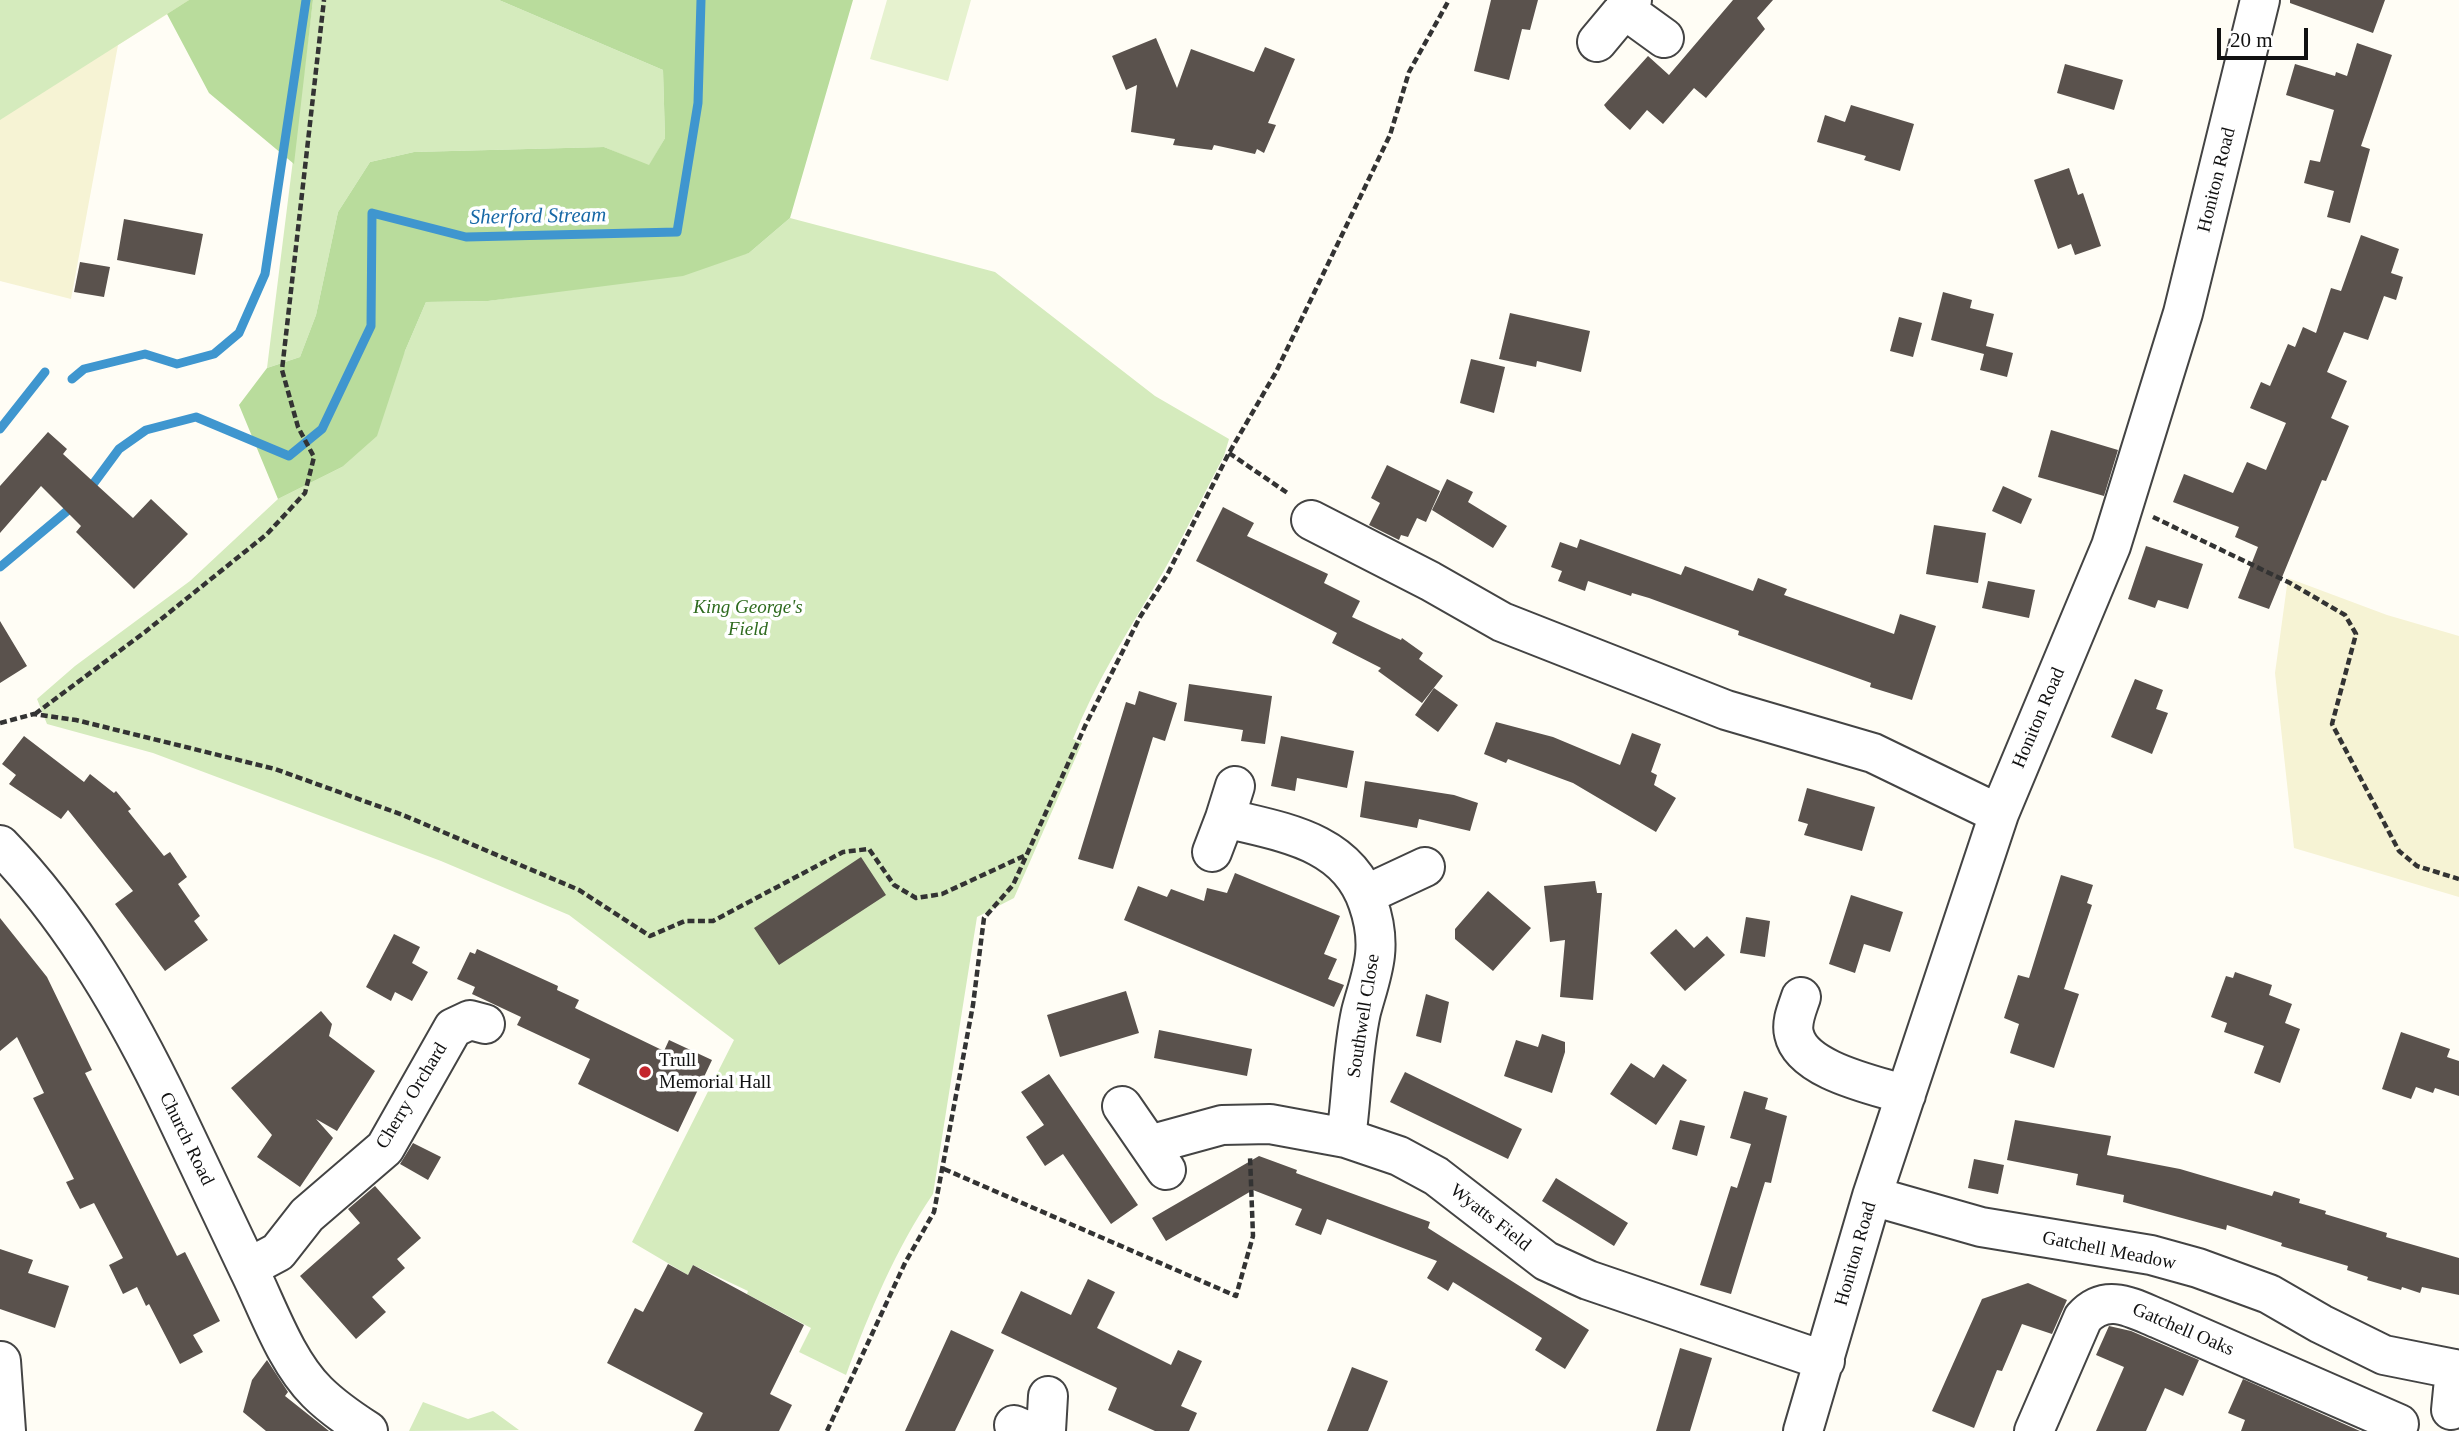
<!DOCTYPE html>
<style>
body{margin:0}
#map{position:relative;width:2459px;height:1431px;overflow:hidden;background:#fffdf5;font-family:Georgia,serif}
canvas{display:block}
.scale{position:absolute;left:2217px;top:28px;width:91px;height:32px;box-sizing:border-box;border:4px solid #111;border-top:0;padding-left:9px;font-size:21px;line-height:24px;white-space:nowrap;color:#111;-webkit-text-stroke:5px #fff;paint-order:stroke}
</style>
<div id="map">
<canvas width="2459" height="1431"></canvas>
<div class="scale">20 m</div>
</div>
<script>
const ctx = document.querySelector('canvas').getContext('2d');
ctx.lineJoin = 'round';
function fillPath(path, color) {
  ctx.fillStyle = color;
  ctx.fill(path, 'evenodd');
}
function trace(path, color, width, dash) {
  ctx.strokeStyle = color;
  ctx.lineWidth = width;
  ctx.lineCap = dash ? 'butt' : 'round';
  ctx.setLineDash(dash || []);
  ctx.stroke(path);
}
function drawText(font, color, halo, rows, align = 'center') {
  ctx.font = font + ' Georgia,serif';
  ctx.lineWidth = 7;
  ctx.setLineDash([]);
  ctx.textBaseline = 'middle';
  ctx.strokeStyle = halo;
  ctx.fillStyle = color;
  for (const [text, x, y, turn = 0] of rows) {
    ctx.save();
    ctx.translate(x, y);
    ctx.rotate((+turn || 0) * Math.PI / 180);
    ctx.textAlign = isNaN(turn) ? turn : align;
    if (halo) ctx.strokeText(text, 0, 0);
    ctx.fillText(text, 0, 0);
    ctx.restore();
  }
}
fillPath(new Path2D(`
 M 0,0 L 190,0 L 118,45 L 71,299 L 0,281 Z
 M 2288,578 L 2387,615 L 2459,636 L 2459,897 L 2294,848 L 2275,673 Z`), '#f6f3d4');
fillPath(new Path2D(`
 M 0,0 L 189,0 L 0,120 Z
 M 313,0 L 499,0 L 663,70 L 665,138 L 649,166 L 604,147 L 414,152 L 370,162 L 338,212 L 316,315 L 300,357 L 267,368 Z
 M 790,218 L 995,272 L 1155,396 L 1229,439 L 1224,456 C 1203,495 1184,536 1162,574 C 1130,628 1096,681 1073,739 L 1082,743 L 1014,898 L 977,917 L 933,1194 C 895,1250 870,1311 846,1375 L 799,1352 L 811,1328 L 747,1294 L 748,1291 L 693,1265 L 688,1275 L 632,1242 L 734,1040 L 569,915 L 441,861 L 153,753 L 47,724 L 37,699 L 75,666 L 190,581 L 278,499 L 342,467 L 405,351 L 426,302 L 488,301 L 578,288 L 749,253 Z
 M 423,1402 L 468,1419 L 493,1411 L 519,1430 L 409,1431 Z`), '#d5ebbd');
fillPath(new Path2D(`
 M 189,0 L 313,0 L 294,164 L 209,93 L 167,14 Z
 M 499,0 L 853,0 L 790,218 L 749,253 L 683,276 L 488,301 L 426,302 L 405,351 L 377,436 L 342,467 L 278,499 L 239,405 L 267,368 L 300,357 L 316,315 L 338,212 L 370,162 L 414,152 L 604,147 L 649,165 L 665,138 L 663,70 Z`), '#b9dc9c');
fillPath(new Path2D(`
 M 887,0 L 971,0 L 948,81 L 870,59 Z`), '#e6f2cf');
trace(new Path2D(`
 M 72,379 L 84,369 L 145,354 L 177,364 L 214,354 L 239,333 L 265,274 L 306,0
 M 0,429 L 45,372
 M 88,491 L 119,449 L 146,430 L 196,417 L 289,456 L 322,429 L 371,326 L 372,213 L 466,237 L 677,232 L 698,103 L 701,0
 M 0,567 L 73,506`), '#3f96cf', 9);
fillPath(new Path2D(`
 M 1491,0 L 1538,0 L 1530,30 L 1522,29 L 1509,80 L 1474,71 Z
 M 1733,0 L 1773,0 L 1757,18 L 1765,29 L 1706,98 L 1694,88 L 1663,124 L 1647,110 L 1630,130 L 1607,109 L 1604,105 L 1648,56 L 1669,75 Z
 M 2290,0 L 2385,0 L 2373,33 L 2290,3 Z
 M 1156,38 L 1177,88 L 1191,49 L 1254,72 L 1265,47 L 1295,59 L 1268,123 L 1276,125 L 1264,153 L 1257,149 L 1255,154 L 1214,145 L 1212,150 L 1173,145 L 1175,139 L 1131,132 L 1137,85 L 1126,90 L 1112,56 Z
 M 2357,43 L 2392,55 L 2361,146 L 2370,149 L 2350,223 L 2327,217 L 2334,191 L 2304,183 L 2310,160 L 2320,162 L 2334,110 L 2286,95 L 2295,64 L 2335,76 L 2336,72 L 2347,76 Z
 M 2065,64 L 2123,80 L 2114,110 L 2057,93 Z
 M 1851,105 L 1914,124 L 1900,171 L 1864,160 L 1866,156 L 1817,142 L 1825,115 L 1845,122 Z
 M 2069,168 L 2078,195 L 2083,193 L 2101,246 L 2075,255 L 2071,244 L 2058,249 L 2034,180 Z
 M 124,219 L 203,234 L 195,275 L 117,260 Z
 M 2361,235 L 2399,249 L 2391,273 L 2403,277 L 2396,300 L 2384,296 L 2368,340 L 2344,332 L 2327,372 L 2347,381 L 2331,418 L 2349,426 L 2326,481 L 2322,480 L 2269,609 L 2238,598 L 2258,547 L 2235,537 L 2239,527 L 2173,502 L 2184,474 L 2233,493 L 2247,462 L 2266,470 L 2286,423 L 2250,408 L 2261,382 L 2270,386 L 2288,344 L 2295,347 L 2303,327 L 2316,333 L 2331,288 L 2341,291 Z
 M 80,262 L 110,267 L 104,297 L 74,292 Z
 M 1943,292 L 1972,300 L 1970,308 L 1994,314 L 1986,346 L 2013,353 L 2007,377 L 1980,370 L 1984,354 L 1931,340 Z
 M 1510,313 L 1590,331 L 1581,372 L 1537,361 L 1536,367 L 1499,359 Z
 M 1899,317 L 1922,323 L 1913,357 L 1890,351 Z
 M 1471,359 L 1505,367 L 1494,413 L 1460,403 Z
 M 2051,430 L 2118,450 L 2104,496 L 2038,477 Z
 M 48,432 L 67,449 L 63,454 L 133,518 L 151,499 L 188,534 L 134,589 L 76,532 L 81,526 L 41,486 L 0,533 L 0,486 Z
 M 1387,465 L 1440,491 L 1426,522 L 1417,518 L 1408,537 L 1401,535 L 1399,540 L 1369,525 L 1380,503 L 1371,498 Z
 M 1447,479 L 1473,492 L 1468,502 L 1507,526 L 1493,548 L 1432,510 Z
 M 2003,486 L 2032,499 L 2021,524 L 1992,511 Z
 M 1223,507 L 1254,523 L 1247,536 L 1328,574 L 1324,583 L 1360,601 L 1352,617 L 1401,640 L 1402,638 L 1423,653 L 1419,659 L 1443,676 L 1422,703 L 1378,671 L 1381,668 L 1332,643 L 1337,633 L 1196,561 Z
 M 1934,525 L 1986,533 L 1978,583 L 1926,574 Z
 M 1580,539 L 1681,575 L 1685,566 L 1753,591 L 1758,578 L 1787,589 L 1784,595 L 1894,634 L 1900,614 L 1936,626 L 1912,700 L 1870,687 L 1871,683 L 1738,635 L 1739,631 L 1649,598 L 1632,593 L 1631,596 L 1588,581 L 1585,591 L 1558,581 L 1562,571 L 1551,567 L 1560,542 L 1577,548 Z
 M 2146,546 L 2203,564 L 2188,609 L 2158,600 L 2155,608 L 2128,599 Z
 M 1988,581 L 2035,590 L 2029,618 L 1982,608 Z
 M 0,621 L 27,666 L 0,683 Z
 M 2135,679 L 2163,690 L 2156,709 L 2168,713 L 2152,754 L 2111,737 Z
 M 1189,684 L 1272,696 L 1265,744 L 1241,741 L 1243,730 L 1184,721 Z
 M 1434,688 L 1458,705 L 1438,732 L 1415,715 Z
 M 1139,691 L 1177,703 L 1165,741 L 1153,737 L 1113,869 L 1078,859 L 1126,702 L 1135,705 Z
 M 1496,722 L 1553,737 L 1620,765 L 1632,733 L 1661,744 L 1651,772 L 1657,775 L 1654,785 L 1676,798 L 1656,832 L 1573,783 L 1508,759 L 1506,763 L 1484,754 Z
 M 24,736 L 84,782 L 90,774 L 114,793 L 116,791 L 131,809 L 128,811 L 164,856 L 170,852 L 187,877 L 178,884 L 200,916 L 194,921 L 208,940 L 165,971 L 115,904 L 133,891 L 68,810 L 61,819 L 9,784 L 16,775 L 2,764 Z
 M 1281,736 L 1354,751 L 1347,788 L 1297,778 L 1295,791 L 1271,786 Z
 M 1365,781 L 1454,795 L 1478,803 L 1470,831 L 1419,819 L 1417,828 L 1360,817 Z
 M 1807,788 L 1875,807 L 1862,851 L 1804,835 L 1808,824 L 1798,821 Z
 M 861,857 L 886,895 L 779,965 L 754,928 Z
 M 1235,873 L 1340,916 L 1324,954 L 1337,959 L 1328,979 L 1344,985 L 1334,1007 L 1124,920 L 1138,886 L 1167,897 L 1171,889 L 1204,901 L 1207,888 L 1227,893 Z
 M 2061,875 L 2093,885 L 2087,903 L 2092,905 L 2064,989 L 2079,994 L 2054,1068 L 2010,1053 L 2019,1024 L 2004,1018 L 2018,975 L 2029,978 Z
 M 1595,881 L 1597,893 L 1602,893 L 1593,1000 L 1560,997 L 1565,940 L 1550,942 L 1544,886 Z
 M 1488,891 L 1531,928 L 1493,971 L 1455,939 L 1455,929 Z
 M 1851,895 L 1903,912 L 1890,952 L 1864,944 L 1855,973 L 1829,964 Z
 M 1746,917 L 1770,921 L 1765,957 L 1740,953 Z
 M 0,918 L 47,977 L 92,1070 L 85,1073 L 177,1256 L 185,1252 L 220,1321 L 193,1335 L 203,1352 L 180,1364 L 149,1304 L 146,1306 L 137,1287 L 123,1294 L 109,1265 L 123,1258 L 94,1203 L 80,1209 L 73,1196 L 66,1182 L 74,1179 L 33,1098 L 44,1093 L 17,1037 L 0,1051 Z
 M 1676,929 L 1694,948 L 1707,936 L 1725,955 L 1685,991 L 1650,953 Z
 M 394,934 L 420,947 L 412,963 L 428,972 L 412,1001 L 395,992 L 391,1001 L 366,987 Z
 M 477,949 L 558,986 L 557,990 L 579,1000 L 575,1008 L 664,1051 L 669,1040 L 712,1060 L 678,1132 L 578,1084 L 590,1059 L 517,1025 L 521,1017 L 472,994 L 475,987 L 457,979 L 470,952 L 475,954 Z
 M 2235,972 L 2272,985 L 2269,995 L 2292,1004 L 2285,1023 L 2300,1029 L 2280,1083 L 2254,1073 L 2264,1046 L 2224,1032 L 2227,1023 L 2211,1017 L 2226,976 L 2233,978 Z
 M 1126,991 L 1139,1033 L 1060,1057 L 1047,1015 Z
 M 1426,994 L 1449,1002 L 1441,1043 L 1416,1036 Z
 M 321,1011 L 332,1024 L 329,1036 L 375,1071 L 337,1131 L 316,1119 L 333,1138 L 300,1187 L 257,1157 L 272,1135 L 231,1088 Z
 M 1159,1030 L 1252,1049 L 1247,1076 L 1154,1058 Z
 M 2401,1032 L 2450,1049 L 2447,1057 L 2459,1061 L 2459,1096 L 2435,1088 L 2433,1093 L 2416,1087 L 2411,1099 L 2382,1089 Z
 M 1542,1034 L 1565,1042 L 1565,1052 L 1552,1093 L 1504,1076 L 1516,1040 L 1538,1047 Z
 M 1631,1063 L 1654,1078 L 1663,1064 L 1687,1080 L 1656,1125 L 1610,1094 Z
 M 1405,1072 L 1522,1129 L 1508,1159 L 1390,1102 Z
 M 1049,1074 L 1138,1205 L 1111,1224 L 1063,1154 L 1045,1166 L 1026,1137 L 1044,1125 L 1021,1092 Z
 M 1744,1091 L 1768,1098 L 1765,1109 L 1787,1116 L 1771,1183 L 1765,1182 L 1731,1294 L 1700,1285 L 1731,1186 L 1737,1188 L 1751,1144 L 1730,1138 Z
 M 1680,1120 L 1705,1126 L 1697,1156 L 1672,1149 Z
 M 2015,1120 L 2111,1136 L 2107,1155 L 2180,1169 L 2272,1196 L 2274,1191 L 2300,1199 L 2299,1203 L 2326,1211 L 2325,1214 L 2387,1233 L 2386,1237 L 2459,1258 L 2459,1295 L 2422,1287 L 2420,1293 L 2402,1287 L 2401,1290 L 2367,1280 L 2368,1277 L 2347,1270 L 2348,1266 L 2281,1246 L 2282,1243 L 2227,1225 L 2226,1230 L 2123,1202 L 2124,1195 L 2076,1185 L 2078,1174 L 2007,1160 Z
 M 413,1143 L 441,1157 L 428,1180 L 400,1164 Z
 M 1259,1156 L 1297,1170 L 1296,1173 L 1430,1222 L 1428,1228 L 1589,1330 L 1565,1369 L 1535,1350 L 1542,1338 L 1453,1282 L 1448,1291 L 1427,1278 L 1437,1261 L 1327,1219 L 1321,1235 L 1295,1225 L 1302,1209 L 1253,1190 L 1166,1241 L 1152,1218 Z
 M 1974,1159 L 2004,1165 L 1998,1194 L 1968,1188 Z
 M 1556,1178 L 1628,1223 L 1614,1246 L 1542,1201 Z
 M 375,1186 L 421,1238 L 397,1259 L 405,1268 L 372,1297 L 386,1312 L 356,1339 L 300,1276 L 360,1223 L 348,1209 Z
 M 0,1249 L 33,1260 L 28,1273 L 69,1286 L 55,1328 L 0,1309 Z
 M 668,1264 L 688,1275 L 693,1265 L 804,1325 L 770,1394 L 792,1405 L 779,1431 L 694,1431 L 703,1413 L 607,1363 L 635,1308 L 643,1312 Z
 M 1088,1279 L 1115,1292 L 1097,1328 L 1171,1365 L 1178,1350 L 1202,1361 L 1181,1406 L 1197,1413 L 1189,1431 L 1155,1431 L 1108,1410 L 1117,1388 L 1001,1333 L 1021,1291 L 1071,1315 Z
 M 2028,1283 L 2067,1300 L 2052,1334 L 2022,1324 L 2002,1371 L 1997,1370 L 1974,1428 L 1932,1411 L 1982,1299 Z
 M 2109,1326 L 2131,1331 L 2199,1360 L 2183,1396 L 2165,1388 L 2146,1431 L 2096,1431 L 2124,1367 L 2096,1355 Z
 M 951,1330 L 994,1350 L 955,1431 L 905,1431 Z
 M 1680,1348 L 1712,1358 L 1690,1431 L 1656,1431 Z
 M 267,1360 L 288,1392 L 285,1396 L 329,1431 L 266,1431 L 243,1412 L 252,1380 Z
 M 1352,1367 L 1388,1381 L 1368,1431 L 1327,1431 Z
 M 2243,1379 L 2360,1431 L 2241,1431 L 2245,1420 L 2228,1413 Z`), '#5a524d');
const minor = new Path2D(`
 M 1624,9 L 1664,38
 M 1597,42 L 1632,0
 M 1311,520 L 1430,581 L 1502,622 L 1726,710 L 1873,753 L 1999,814
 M 1225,818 L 1235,786
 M 0,845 C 73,920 128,1016 173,1110 C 198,1162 223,1215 248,1268 C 268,1308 285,1360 317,1392 C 331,1406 351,1420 368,1431
 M 1212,852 L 1225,818 C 1281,832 1347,840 1368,903 C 1374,920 1377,936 1375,955 C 1373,974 1366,993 1361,1012 C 1352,1053 1352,1096 1346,1138
 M 1365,895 L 1425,867
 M 1801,997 C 1797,1009 1791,1022 1794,1034 C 1802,1071 1875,1085 1906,1095
 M 1122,1106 L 1166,1170
 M 1149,1145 L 1222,1125 L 1270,1124 L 1346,1138 L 1399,1156 L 1436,1176 L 1546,1261 L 1588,1280 L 1825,1361
 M 1872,1196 L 1981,1227 L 2151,1255 L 2198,1268 L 2269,1294 L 2321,1324 L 2384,1355 L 2459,1370
 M 248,1268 L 278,1252 L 307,1215 L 385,1148 L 453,1028 L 470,1020 L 485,1024
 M 1,1361 L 6,1431
 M 2451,1410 L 2455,1369
 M 1014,1425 L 1028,1431
 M 1046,1431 L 1048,1396
 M 1803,1431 L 1872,1196 L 1999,814 L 2111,546 L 2183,313 L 2260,0
 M 2034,1431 L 2083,1318 C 2106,1292 2132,1308 2159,1319 L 2399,1424`);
trace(minor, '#444', 42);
trace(new Path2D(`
 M 1229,453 L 1289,494
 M 2153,517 L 2290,583 L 2345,615 L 2356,634 L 2332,724 L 2399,851 L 2417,866 L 2459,879
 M 35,714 L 145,632 L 267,534 L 305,493 L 314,457 L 298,427 L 282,370 L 324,0
 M 0,723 L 34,714 L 76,720 L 275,769 L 403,815 L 579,890 L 650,936 L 685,921 L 713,921 L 843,852 L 869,849 L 894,885 L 916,898 L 942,894 L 1026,855
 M 944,1169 L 1236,1296 L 1253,1236 L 1250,1156
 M 827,1431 L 905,1263 L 934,1212 L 973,1005 L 984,918 L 1013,885 L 1086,724 L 1140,617 L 1167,575 L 1229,453 L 1276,372 L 1390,135 L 1409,72 L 1449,0`), '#333', 4.5, [7, 3.5]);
trace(minor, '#fff', 38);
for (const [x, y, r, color] of [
 [645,1072,7,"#c4262e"]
]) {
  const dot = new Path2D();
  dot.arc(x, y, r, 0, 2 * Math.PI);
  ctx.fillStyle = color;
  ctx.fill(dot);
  trace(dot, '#fff', 2.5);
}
drawText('19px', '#111', '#fff', [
 ["Honiton Road",2217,180,-76],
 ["Honiton Road",2039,718,-67],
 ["Southwell Close",1364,1016,-81],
 ["Cherry Orchard",412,1096,-59],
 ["Church Road",186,1139,64],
 ["Wyatts Field",1490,1218,38],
 ["Gatchell Meadow",2109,1251,11],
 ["Honiton Road",1856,1254,-74],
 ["Gatchell Oaks",2183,1330,23]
]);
drawText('italic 19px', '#2f6b1f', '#fff', [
 ["King George's",748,608],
 ["Field",748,630]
]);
drawText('19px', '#111', '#fff', [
 ["Trull",659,1061],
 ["Memorial Hall",659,1083]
], 'left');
drawText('italic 21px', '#1768a6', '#fff', [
 ["Sherford Stream",538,217,-1]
]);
</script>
